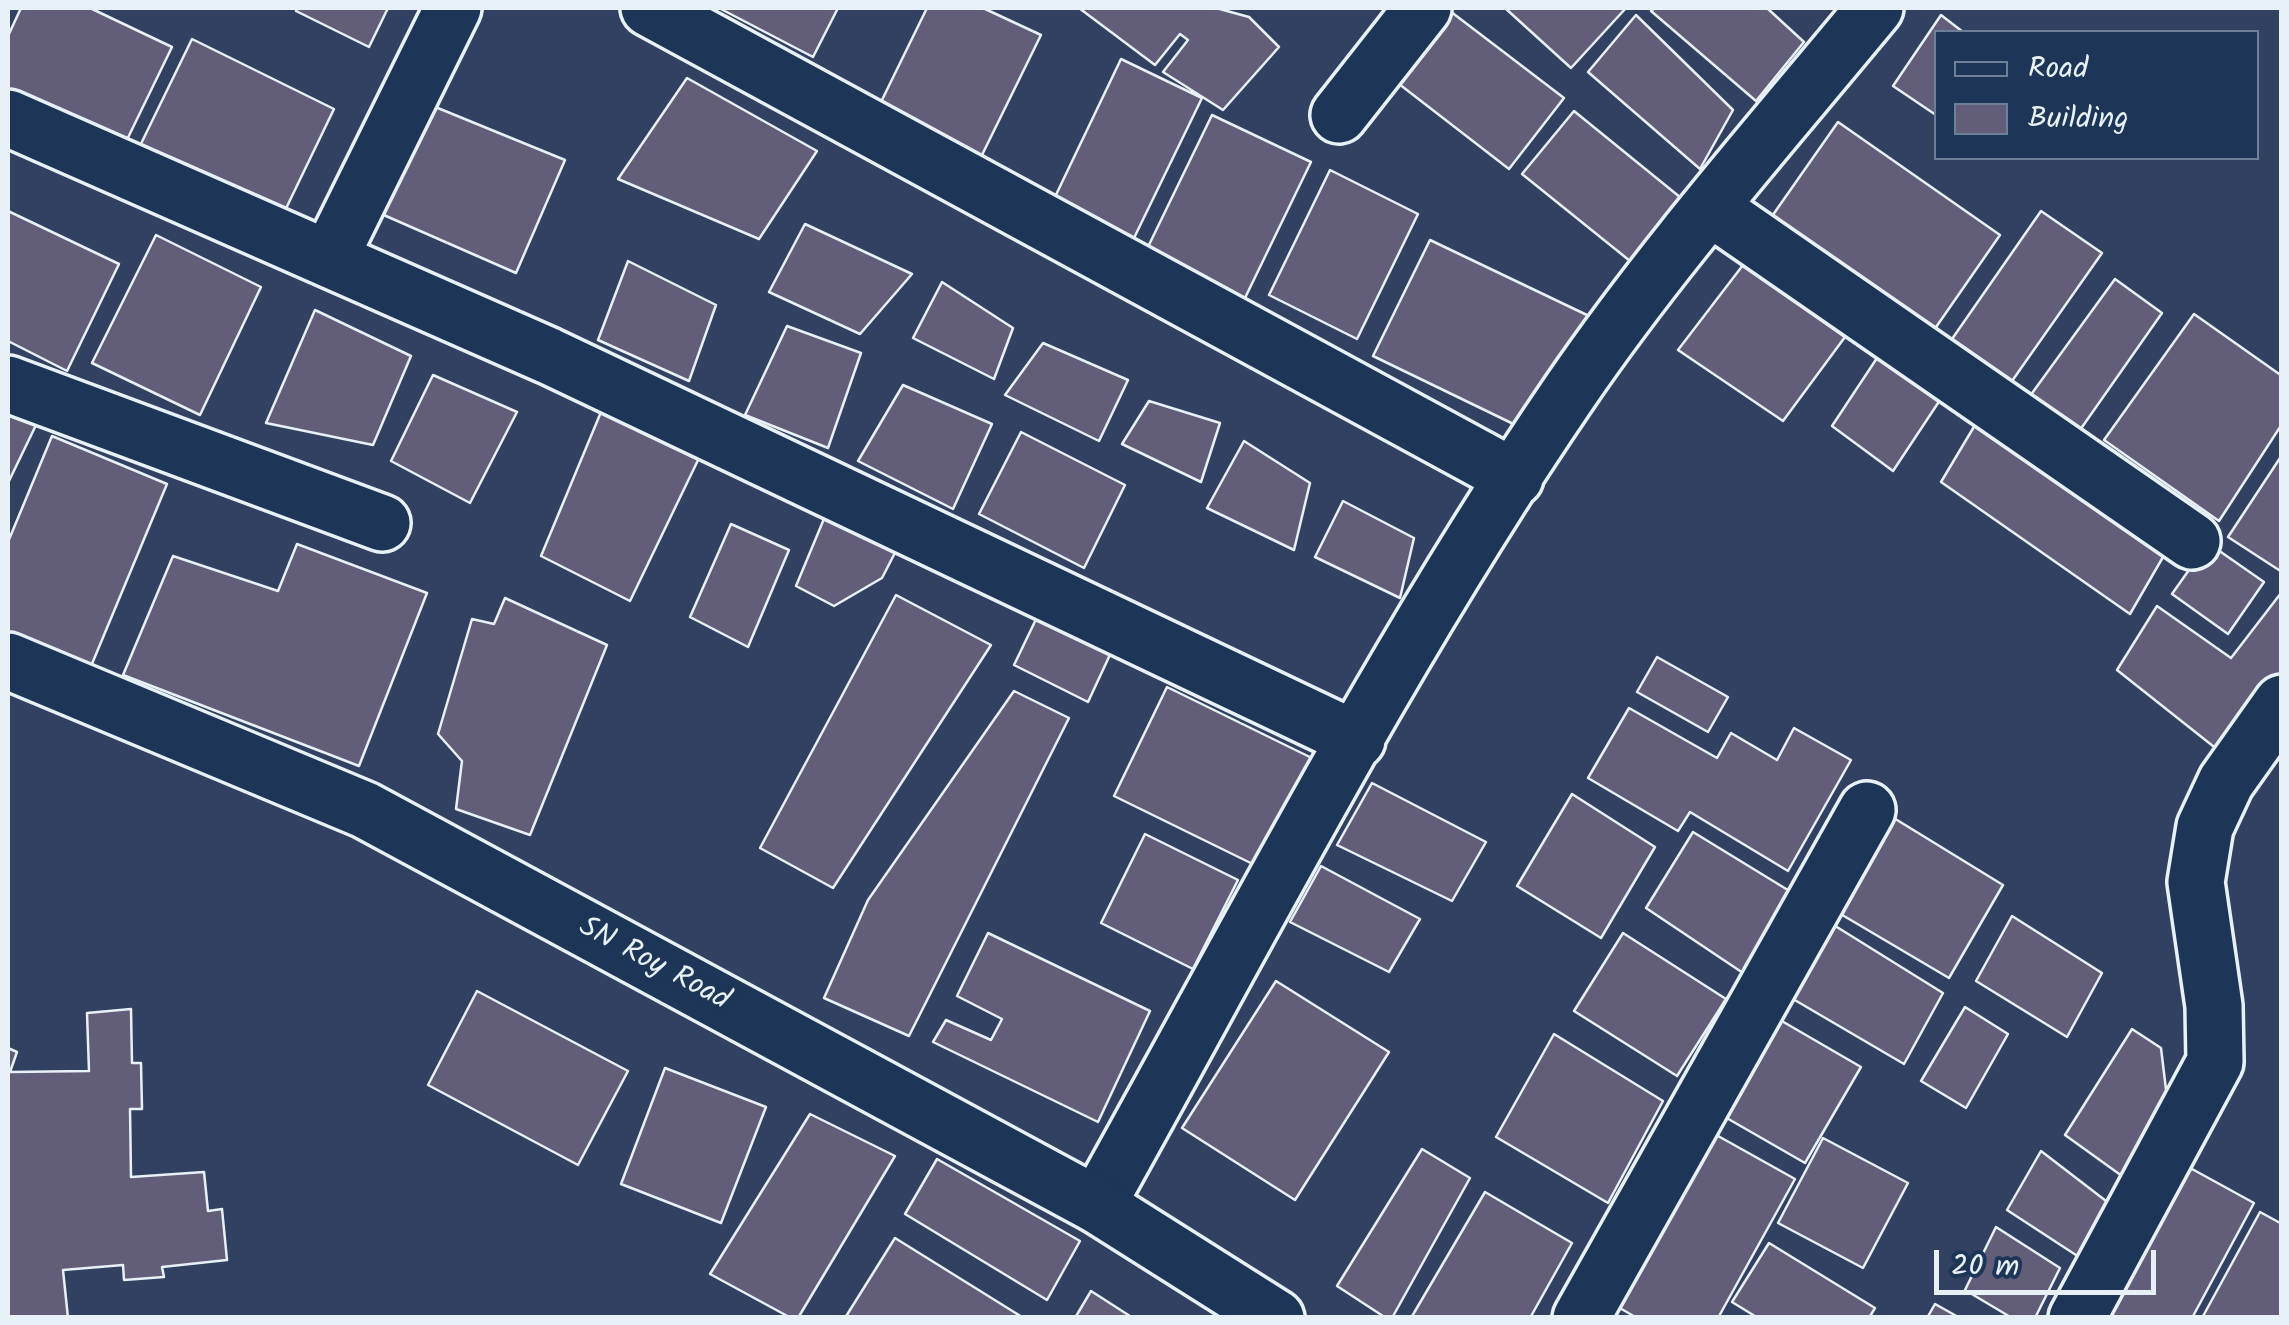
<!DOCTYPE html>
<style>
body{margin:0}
#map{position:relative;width:2289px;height:1325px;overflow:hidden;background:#324161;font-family:Kalam,sans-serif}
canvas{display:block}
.frame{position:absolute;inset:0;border:10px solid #e8f1f8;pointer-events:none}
.legend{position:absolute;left:1934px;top:30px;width:325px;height:130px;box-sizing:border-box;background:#1d3557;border:2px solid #6e8097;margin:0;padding:12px 18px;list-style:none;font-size:30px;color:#e8f1f8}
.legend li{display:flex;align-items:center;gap:20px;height:50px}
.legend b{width:50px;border:2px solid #6e8097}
.scale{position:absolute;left:1934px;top:1250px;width:222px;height:45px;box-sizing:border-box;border:5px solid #e8f1f8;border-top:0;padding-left:12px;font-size:30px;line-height:35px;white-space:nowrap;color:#e8f1f8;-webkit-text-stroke:8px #1d3557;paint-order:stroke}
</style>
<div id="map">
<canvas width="2289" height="1325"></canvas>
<div class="frame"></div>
<ul class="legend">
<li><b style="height:12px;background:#1d3557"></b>Road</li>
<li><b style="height:28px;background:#625d79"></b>Building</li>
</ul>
<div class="scale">20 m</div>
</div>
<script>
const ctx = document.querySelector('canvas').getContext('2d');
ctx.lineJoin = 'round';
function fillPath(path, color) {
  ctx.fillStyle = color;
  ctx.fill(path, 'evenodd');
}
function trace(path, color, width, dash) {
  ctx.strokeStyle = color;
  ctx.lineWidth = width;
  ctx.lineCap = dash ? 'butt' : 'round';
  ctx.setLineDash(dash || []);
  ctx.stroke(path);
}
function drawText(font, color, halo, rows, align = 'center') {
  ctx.font = font + ' Kalam,sans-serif';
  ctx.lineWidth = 8;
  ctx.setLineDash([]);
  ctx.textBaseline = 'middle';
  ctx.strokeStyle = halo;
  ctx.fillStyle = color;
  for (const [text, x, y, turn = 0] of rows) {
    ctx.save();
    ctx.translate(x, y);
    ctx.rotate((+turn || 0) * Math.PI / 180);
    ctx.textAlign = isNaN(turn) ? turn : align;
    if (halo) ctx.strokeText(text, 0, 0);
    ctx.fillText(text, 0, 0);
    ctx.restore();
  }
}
const building = new Path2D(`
 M 21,8 L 90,8 L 172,47 L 122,150 L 8,95 L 8,36 Z
 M 297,8 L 388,8 L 369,47 L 296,11 Z
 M 719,8 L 838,8 L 813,57 Z
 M 927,8 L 983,8 L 1041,35 L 981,157 L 879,106 Z
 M 1079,8 L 1216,8 L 1249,17 L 1279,47 L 1223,110 L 1163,72 L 1188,40 L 1180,34 L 1155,65 Z
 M 1446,8 L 1564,98 L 1509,169 L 1390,77 Z
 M 1505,8 L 1626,8 L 1571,68 Z
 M 1655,8 L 1767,8 L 1804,42 L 1756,101 L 1651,11 Z
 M 1636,15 L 1733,110 L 1700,169 L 1588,72 Z
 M 1941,15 L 1963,32 L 1936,32 L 1936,115 L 1893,86 Z
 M 192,39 L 334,109 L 279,223 L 136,154 Z
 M 1121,59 L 1202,98 L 1134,238 L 1054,199 Z
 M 687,78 L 817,151 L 759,239 L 618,179 Z
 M 428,104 L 565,160 L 516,273 L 370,209 Z
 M 1574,111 L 1686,202 L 1635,265 L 1522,174 Z
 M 1212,115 L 1311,162 L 1244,300 L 1146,251 Z
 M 1838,122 L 2000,235 L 1925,343 L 1763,229 Z
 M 1330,170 L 1418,214 L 1357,339 L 1269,295 Z
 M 8,211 L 119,264 L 67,371 L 8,341 Z
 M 2041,211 L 2102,253 L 2012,381 L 1952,339 Z
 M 805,224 L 912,274 L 860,334 L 769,292 Z
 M 156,235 L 261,287 L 200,415 L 92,363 Z
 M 1430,240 L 1589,316 L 1532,433 L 1373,356 Z
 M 628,261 L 716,305 L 689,381 L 598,340 Z
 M 1743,265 L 1845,337 L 1783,421 L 1678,350 Z
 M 2115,279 L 2162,313 L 2080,430 L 2030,396 Z
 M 942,282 L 1013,328 L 994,379 L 913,338 Z
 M 315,310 L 411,356 L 373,445 L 266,423 Z
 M 2194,314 L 2282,376 L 2282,424 L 2219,521 L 2104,440 Z
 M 787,326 L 861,353 L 828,448 L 745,415 Z
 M 1043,343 L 1128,380 L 1099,441 L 1005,395 Z
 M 1881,352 L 1944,394 L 1893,471 L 1832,426 Z
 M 433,375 L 517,412 L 470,503 L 391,461 Z
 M 903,385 L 992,424 L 953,509 L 858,461 Z
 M 1149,401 L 1220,423 L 1201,482 L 1122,444 Z
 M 8,409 L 37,423 L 8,483 Z
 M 601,412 L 701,454 L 630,601 L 541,556 Z
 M 1981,415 L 2170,545 L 2130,614 L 1941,482 Z
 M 1021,432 L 1125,485 L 1084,568 L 979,514 Z
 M 52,436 L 167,484 L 89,671 L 8,637 L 8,542 Z
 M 1244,441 L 1310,483 L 1294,550 L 1207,508 Z
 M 2282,455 L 2282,572 L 2228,537 Z
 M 1343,501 L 1414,538 L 1400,598 L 1315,557 Z
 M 826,514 L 899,545 L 882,578 L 834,606 L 796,586 Z
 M 731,524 L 789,550 L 748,647 L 690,617 Z
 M 2208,543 L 2264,582 L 2228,634 L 2172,594 Z
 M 297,544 L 427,593 L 359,766 L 123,675 L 173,556 L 278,591 Z
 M 2281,593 L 2282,671 L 2223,754 L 2117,670 L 2157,606 L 2231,658 Z
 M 896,595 L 991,645 L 833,888 L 760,848 Z
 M 505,598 L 607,645 L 530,835 L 456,809 L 462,761 L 438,734 L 472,619 L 494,624 Z
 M 1040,611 L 1115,644 L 1088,702 L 1014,665 Z
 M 1657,657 L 1728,697 L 1708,732 L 1637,692 Z
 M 1167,687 L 1322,763 L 1269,872 L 1114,796 Z
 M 1014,691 L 1069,718 L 909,1036 L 824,998 L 868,900 Z
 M 1629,708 L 1717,758 L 1731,733 L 1777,760 L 1794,728 L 1851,760 L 1788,871 L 1690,812 L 1678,831 L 1588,778 Z
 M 1372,783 L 1486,842 L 1452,901 L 1337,845 Z
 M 1572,794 L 1655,847 L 1601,938 L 1517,886 Z
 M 1884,812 L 2003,885 L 1949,978 L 1827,906 Z
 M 1693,832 L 1796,895 L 1752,979 L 1646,908 Z
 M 1145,834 L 1238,880 L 1193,969 L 1101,923 Z
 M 1321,866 L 1420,919 L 1389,972 L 1290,922 Z
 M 2012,916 L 2102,973 L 2067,1037 L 1976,981 Z
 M 1824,919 L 1943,993 L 1904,1064 L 1781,992 Z
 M 988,933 L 1150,1011 L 1098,1122 L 933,1042 L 946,1020 L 991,1040 L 1002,1019 L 957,996 Z
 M 1623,933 L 1726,999 L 1677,1076 L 1574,1011 Z
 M 1276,981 L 1389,1052 L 1295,1200 L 1182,1128 Z
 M 477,991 L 628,1071 L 578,1165 L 428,1085 Z
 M 1965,1007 L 2008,1034 L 1966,1108 L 1921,1081 Z
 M 131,1009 L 132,1063 L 141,1063 L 142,1109 L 130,1109 L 131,1177 L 204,1172 L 208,1211 L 222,1209 L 227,1260 L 162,1267 L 164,1277 L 124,1280 L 123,1265 L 63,1270 L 68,1318 L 8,1318 L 8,1048 L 17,1052 L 10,1072 L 89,1071 L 87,1013 Z
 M 1768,1013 L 1861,1067 L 1805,1163 L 1711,1109 Z
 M 2132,1029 L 2161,1048 L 2167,1098 L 2122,1176 L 2065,1135 Z
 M 1554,1034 L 1663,1101 L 1608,1203 L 1496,1137 Z
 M 665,1068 L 766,1107 L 721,1223 L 621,1184 Z
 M 810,1114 L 895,1156 L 798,1318 L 791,1318 L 710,1274 Z
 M 1702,1127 L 1795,1179 L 1718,1318 L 1637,1318 L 1606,1300 Z
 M 1823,1138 L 1908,1183 L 1863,1268 L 1778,1223 Z
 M 1422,1149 L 1470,1178 L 1392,1318 L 1386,1318 L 1337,1286 Z
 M 2041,1151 L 2110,1204 L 2079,1257 L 2007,1210 Z
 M 2172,1158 L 2254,1203 L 2192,1318 L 2086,1318 Z
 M 937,1159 L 1080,1241 L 1047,1300 L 905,1214 Z
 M 1485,1192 L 1572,1243 L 1530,1318 L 1411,1318 Z
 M 2260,1212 L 2282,1224 L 2282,1312 L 2279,1318 L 2202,1318 Z
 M 1996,1227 L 2060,1268 L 2035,1318 L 2012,1318 L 1965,1290 Z
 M 895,1238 L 1022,1317 L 1022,1318 L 845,1318 Z
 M 1769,1243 L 1875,1308 L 1869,1318 L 1758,1318 L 1732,1302 Z
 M 1091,1291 L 1133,1318 L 1075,1318 Z
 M 1935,1304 L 1960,1318 L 1927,1318 Z`);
fillPath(building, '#625d79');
trace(building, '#e8f1f8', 2.5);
const minor = new Path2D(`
 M 649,8 L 1515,478
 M 1339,115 L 1423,8
 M 8,118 L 549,356 L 1357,740
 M 1711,208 L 2192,541
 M 329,259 L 453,8
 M 8,384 L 382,523
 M 1097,1205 C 1249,933 1393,651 1569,393 C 1661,258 1771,134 1875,8
 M 1581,1318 L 1867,810
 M 2077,1318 L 2215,1062 L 2214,1006 L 2196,882 L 2205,827 L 2226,782 L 2282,703`);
const tertiary = new Path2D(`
 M 8,661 L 365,810 L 1097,1205 L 1276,1318`);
trace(minor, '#e8f1f8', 62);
trace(tertiary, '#e8f1f8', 62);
trace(minor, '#1d3557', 55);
trace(tertiary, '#1d3557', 55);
drawText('30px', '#e8f1f8', '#1d3557', [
 ["SN Roy Road",653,966,28]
]);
</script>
